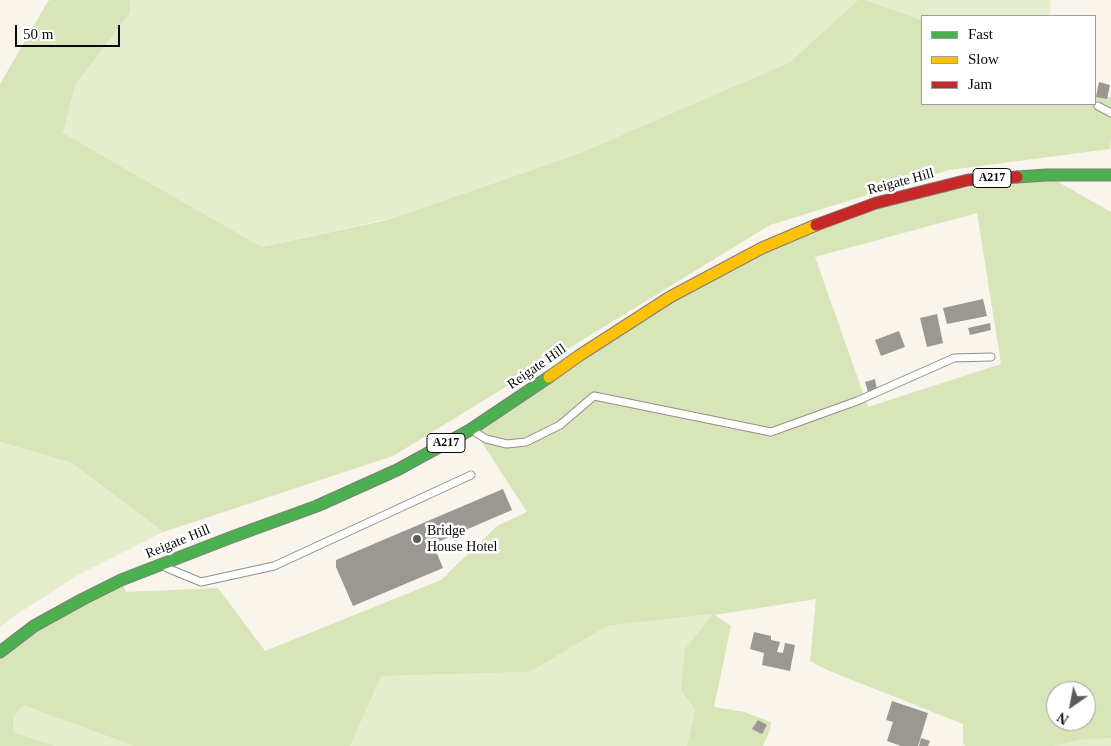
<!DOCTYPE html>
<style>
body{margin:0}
#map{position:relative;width:1111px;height:746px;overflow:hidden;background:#f9f5ec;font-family:"Times New Roman",serif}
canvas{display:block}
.legend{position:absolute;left:921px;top:15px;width:175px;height:90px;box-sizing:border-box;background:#fff;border:1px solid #9d9d9d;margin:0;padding:6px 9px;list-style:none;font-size:15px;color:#090909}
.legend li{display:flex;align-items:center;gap:10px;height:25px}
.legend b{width:25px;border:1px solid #9d9d9d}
.north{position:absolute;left:1046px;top:681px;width:50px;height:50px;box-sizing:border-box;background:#fff;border:1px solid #9d9d9d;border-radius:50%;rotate:213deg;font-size:14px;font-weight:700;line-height:20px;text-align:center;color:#090909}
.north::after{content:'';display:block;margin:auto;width:18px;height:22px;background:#5d5c58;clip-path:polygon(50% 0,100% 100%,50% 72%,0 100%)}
.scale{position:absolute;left:15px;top:25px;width:105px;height:22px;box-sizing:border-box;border:2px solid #090909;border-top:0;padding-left:6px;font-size:15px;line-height:18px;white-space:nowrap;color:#090909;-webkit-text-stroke:4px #fff;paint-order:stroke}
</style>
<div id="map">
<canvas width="1111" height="746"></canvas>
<ul class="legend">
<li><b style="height:6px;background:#4caf50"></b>Fast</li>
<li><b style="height:6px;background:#ffc107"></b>Slow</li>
<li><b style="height:6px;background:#c62828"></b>Jam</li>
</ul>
<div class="north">N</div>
<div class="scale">50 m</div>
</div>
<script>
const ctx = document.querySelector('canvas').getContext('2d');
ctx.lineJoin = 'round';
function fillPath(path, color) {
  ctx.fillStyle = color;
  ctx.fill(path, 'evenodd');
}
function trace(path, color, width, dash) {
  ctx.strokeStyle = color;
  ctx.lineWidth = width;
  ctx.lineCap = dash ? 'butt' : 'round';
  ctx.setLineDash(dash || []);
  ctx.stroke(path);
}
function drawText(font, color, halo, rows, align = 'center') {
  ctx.font = font + ' "Times New Roman",serif';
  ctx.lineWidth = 5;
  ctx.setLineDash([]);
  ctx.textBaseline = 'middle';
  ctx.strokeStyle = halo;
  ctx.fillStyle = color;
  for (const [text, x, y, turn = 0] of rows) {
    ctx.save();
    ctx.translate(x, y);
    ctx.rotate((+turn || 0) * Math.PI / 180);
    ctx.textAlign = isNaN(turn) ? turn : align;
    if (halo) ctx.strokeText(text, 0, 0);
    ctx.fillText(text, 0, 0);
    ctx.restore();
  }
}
fillPath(new Path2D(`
 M 130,0 L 858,0 L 790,62 L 578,154 L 392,218 L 262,247 L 63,133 L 75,85 L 130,13 Z
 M 865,0 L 1051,0 L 1050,16 L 922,16 L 922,20 Z
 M 0,442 L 72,463 L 163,532 L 78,575 L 16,615 L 0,627 Z
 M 714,614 L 681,691 L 695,709 L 687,746 L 350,746 L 380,676 L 530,672 L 607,626 Z
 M 23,705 L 134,746 L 55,746 L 13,732 L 13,719 Z
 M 1097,738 L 1111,738 L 1111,746 L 1054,746 L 1085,739 Z`), '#e5eecc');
fillPath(new Path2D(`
 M 50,0 L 130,0 L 130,13 L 75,85 L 63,133 L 262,247 L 387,220 L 578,154 L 790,62 L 858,0 L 865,0 L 922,20 L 922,104 L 1095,104 L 1095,93 L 1111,97 L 1111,140 L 1110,149 L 949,170 L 770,225 L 393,456 L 163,532 L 72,463 L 0,442 L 0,84 L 48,1 Z
 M 1046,175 L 1111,212 L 1111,738 L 1085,739 L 1054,746 L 966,746 L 963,744 L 963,724 L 827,670 L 810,661 L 816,599 L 715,615 L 731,626 L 714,707 L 744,712 L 771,722 L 770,730 L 763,746 L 687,746 L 695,709 L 681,691 L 685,649 L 713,614 L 607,626 L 530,672 L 381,676 L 350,746 L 134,746 L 23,705 L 13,719 L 13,732 L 55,746 L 0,746 L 0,652 L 121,580 L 126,592 L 218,588 L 265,651 L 441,580 L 497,526 L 527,512 L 483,444 L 470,430 L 670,297 L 876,203 ZM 977,213 L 1001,364 L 868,407 L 815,257 ZM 1056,691 L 1086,691 L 1086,721 L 1056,721 Z`), '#d7e5b9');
fillPath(new Path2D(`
 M 1099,82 L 1110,85 L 1107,99 L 1096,97 Z
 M 983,299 L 987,316 L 947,324 L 943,308 Z
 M 937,314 L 943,343 L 927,347 L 920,318 Z
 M 990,323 L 991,330 L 970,335 L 968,328 Z
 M 899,331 L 905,347 L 881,356 L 875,340 Z
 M 875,379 L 877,390 L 868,392 L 865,382 Z
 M 503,489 L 512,510 L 433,544 L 443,568 L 353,606 L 336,567 L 336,560 Z
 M 754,632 L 771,636 L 771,640 L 780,642 L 777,652 L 783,653 L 785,643 L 795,645 L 790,671 L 762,665 L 764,653 L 750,649 Z
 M 892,701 L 928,713 L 918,746 L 901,746 L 887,741 L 893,722 L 886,720 Z
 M 758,720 L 767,725 L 762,734 L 752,729 Z
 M 921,738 L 930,741 L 928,746 L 919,746 Z`), '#9b9893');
const lane = new Path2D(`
 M 1098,106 L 1111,113
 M 475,432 L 486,439 L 507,444 L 526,442 L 560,425 L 594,396 L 771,432 L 857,401 L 954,358 L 991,357
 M 167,568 L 201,582 L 274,566 L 471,475`);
const fast = new Path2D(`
 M 1017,177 L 1046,175 L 1111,175
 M 0,652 L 34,626 L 83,599 L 121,580 L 232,537 L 317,506 L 397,470 L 470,430 L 549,377`);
const slow = new Path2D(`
 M 549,377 L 580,355 L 670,297 L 762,248 L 816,225`);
const jam = new Path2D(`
 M 816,225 L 876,203 L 968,180 L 1017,177`);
trace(lane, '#918f8b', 9);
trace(fast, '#7e7d78', 13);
trace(slow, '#7e7d78', 13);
trace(jam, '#7e7d78', 13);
trace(lane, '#fefefc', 7);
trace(fast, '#4caf50', 11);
trace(slow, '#ffc107', 11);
trace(jam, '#c62828', 11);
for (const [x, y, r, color] of [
 [417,539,5,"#5d5c58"]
]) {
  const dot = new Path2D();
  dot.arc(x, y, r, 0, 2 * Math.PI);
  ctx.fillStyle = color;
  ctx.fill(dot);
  trace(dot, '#fff', 2);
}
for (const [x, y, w] of [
 [992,178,38],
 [446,443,38]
]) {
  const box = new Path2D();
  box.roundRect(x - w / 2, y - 9.5, w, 19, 4);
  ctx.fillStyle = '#fff';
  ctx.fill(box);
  trace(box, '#090909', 1);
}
drawText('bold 12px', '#090909', null, [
 ["A217",992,178],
 ["A217",446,443]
]);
drawText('14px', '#090909', '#fff', [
 ["Reigate Hill",901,182,-15],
 ["Reigate Hill",537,367,-35],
 ["Reigate Hill",178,542,-22]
]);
drawText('14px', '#090909', '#fff', [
 ["Bridge",427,531],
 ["House Hotel",427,547]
], 'left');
</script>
